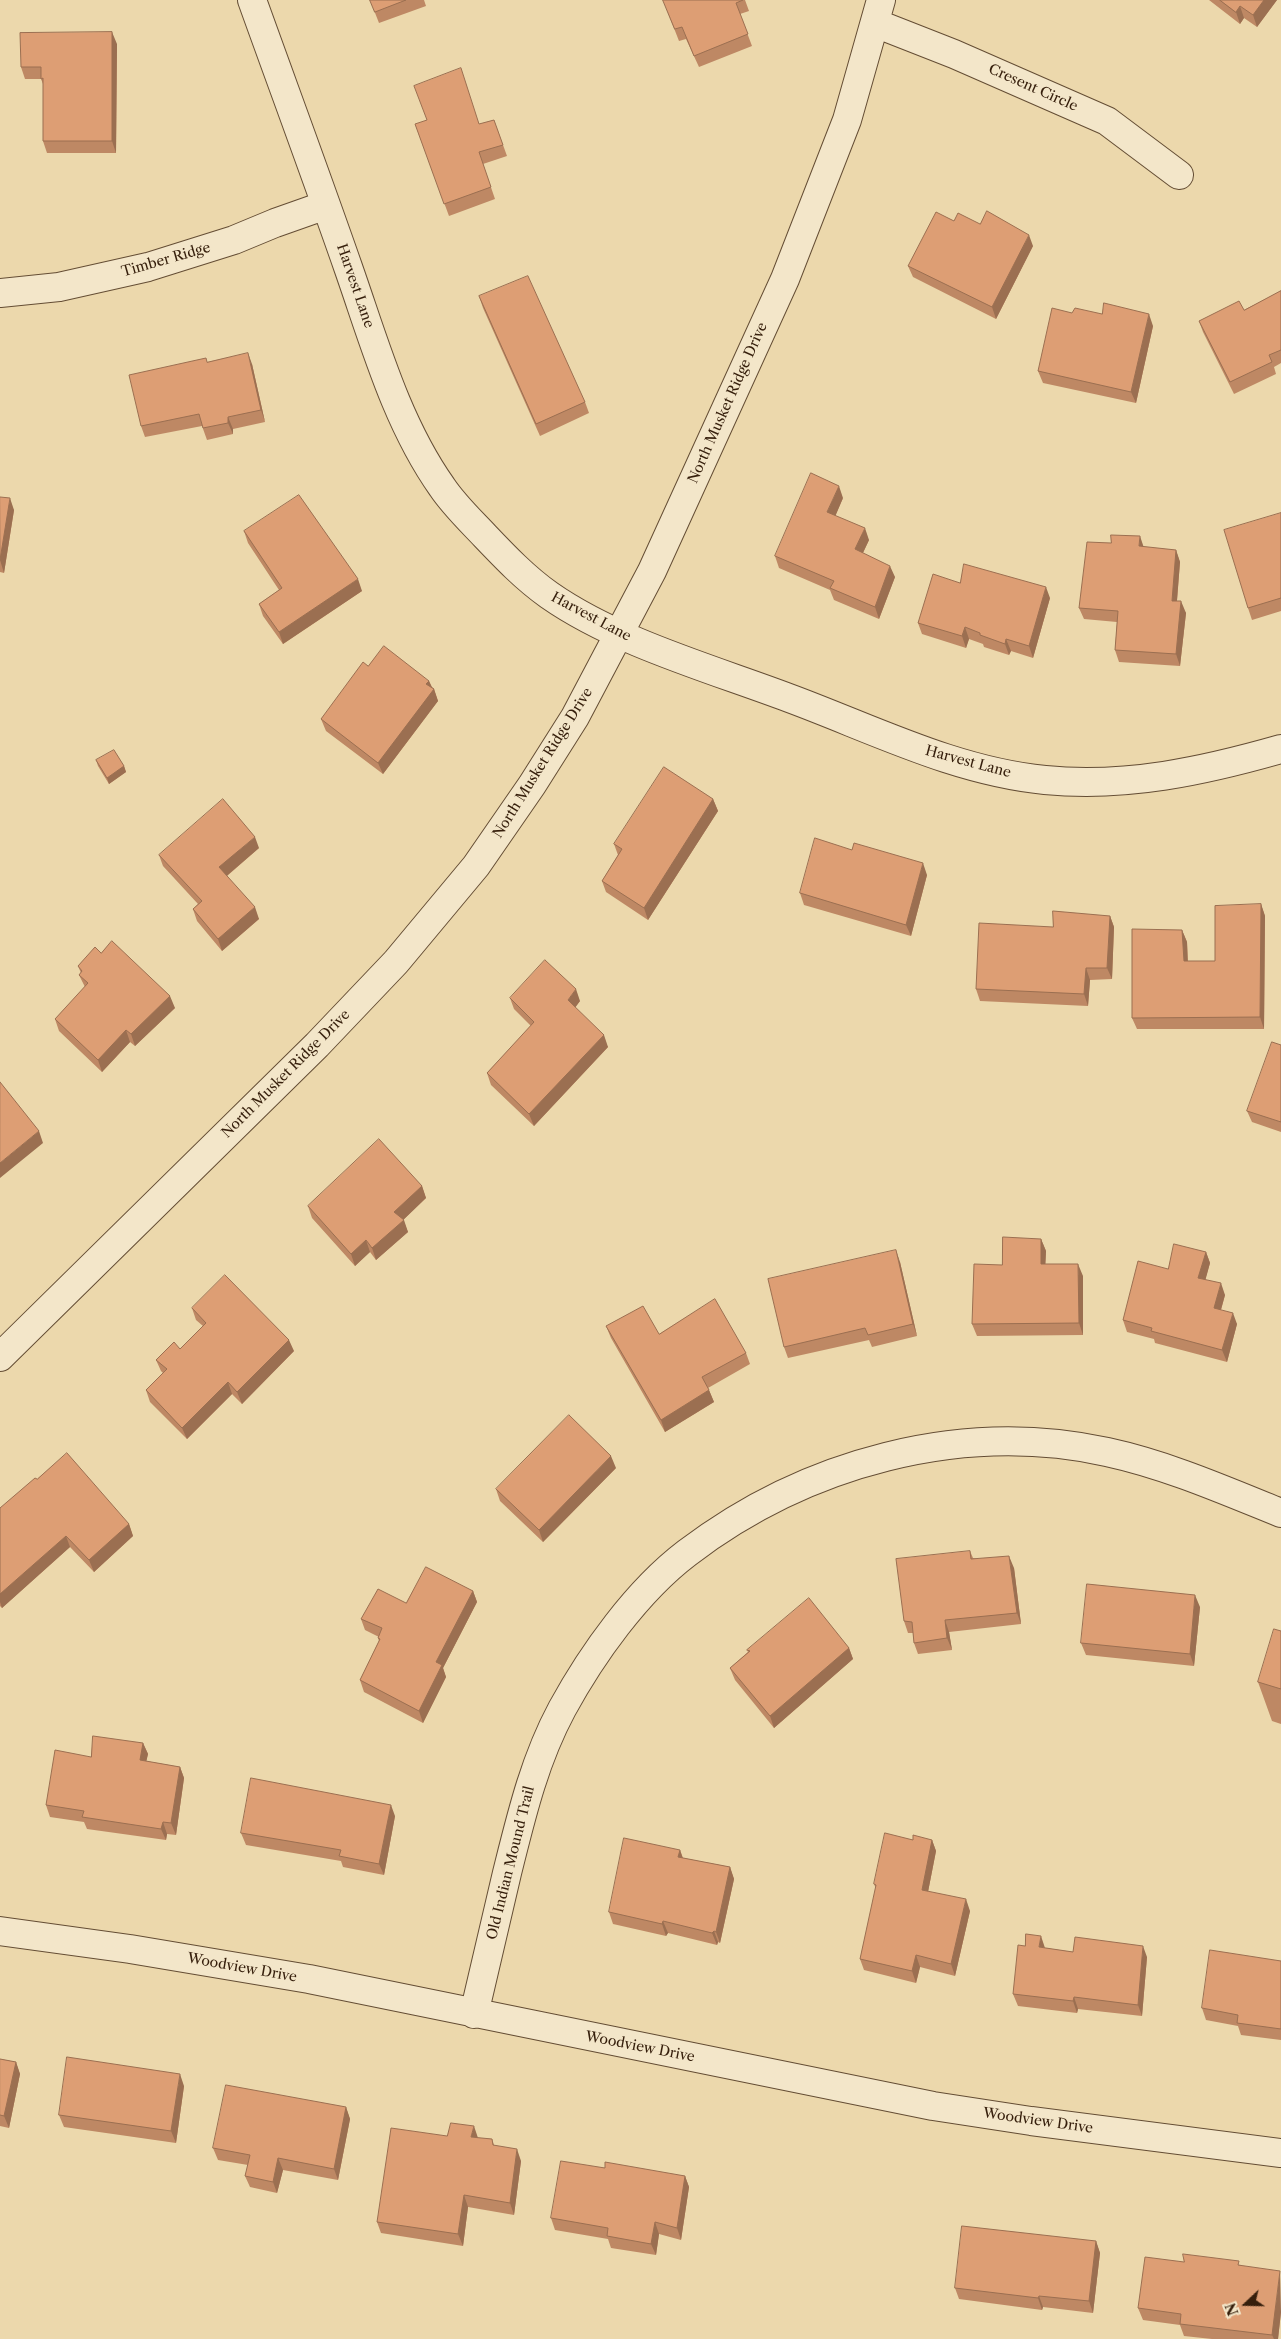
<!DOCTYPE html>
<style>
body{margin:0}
#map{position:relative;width:1281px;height:2339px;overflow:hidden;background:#ecd8ac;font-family:"Libre Caslon Text",serif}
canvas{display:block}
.north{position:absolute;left:1221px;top:2279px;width:50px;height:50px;-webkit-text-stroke:4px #f3e6c9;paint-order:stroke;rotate:249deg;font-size:14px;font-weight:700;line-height:20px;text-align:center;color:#361f0c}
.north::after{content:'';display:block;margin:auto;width:18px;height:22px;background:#361f0c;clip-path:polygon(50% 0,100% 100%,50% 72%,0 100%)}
</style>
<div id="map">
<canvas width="1281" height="2339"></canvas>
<div class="north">N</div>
</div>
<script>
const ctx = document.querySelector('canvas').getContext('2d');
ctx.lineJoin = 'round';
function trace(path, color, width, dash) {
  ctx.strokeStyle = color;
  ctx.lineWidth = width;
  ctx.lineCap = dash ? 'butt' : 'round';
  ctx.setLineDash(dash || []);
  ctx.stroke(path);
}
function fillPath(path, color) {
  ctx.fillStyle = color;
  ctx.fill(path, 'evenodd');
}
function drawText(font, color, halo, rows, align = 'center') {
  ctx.font = font + ' "Libre Caslon Text",serif';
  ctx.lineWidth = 5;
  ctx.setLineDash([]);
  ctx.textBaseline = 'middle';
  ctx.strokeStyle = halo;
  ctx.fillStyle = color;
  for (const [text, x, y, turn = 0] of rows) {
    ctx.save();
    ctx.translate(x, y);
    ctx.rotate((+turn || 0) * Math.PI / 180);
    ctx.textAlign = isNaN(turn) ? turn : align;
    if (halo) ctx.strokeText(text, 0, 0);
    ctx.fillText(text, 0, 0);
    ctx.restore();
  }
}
const minor = new Path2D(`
 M 252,0 C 284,89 317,178 348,267 C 374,341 396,422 442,487 C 454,505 470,520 485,536 C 505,557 525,578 549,595 C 616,642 712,669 789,698 C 873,729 954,771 1045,780 C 1126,788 1204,771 1281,749
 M 875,23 L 954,54 L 1107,121 L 1179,175
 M 0,293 L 59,287 L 148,267 L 234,240 L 275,223 L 326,205
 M 0,1357 L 317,1045 L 396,962 L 476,866 L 532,785 L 575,717 L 652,571 L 785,279 L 847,120 L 881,0
 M 0,1931 L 130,1949 L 309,1979 L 933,2106 L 1031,2121 L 1281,2153
 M 474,2014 C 485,1967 496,1920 507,1873 C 521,1817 534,1761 562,1709 C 592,1654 637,1591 687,1553 C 805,1463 961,1420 1107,1452 C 1167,1465 1224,1490 1281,1513`);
trace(minor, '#644d34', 30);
trace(minor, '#f3e6c9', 28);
fillPath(new Path2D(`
 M 370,0 L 424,0 L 426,6 L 379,23 Z
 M 663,0 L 745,0 L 749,11 L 740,14 L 752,46 L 699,67 L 686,39 L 679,41 Z
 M 1209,0 L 1277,0 L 1257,27 L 1244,18 L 1240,24 Z
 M 117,44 L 116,153 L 47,153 L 43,141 L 43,84 L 41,79 L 25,79 L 21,67 Z
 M 494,120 L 507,156 L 483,164 L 495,199 L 449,216 L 415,124 L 480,124 Z
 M 980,224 L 1033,246 L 996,319 L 913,277 L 908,266 Z
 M 1281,291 L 1281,363 L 1274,367 L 1276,374 L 1234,394 L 1203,332 L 1199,321 L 1244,310 Z
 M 479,296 L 585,402 L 589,413 L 540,436 L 483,308 Z
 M 1072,313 L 1153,326 L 1136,403 L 1043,383 L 1038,371 Z
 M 207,362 L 252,364 L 265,422 L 233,429 L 233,434 L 207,440 L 202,426 L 145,437 L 141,426 Z
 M 0,497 L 14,510 L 4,573 L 0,572 Z
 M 843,498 L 835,516 L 869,540 L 863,553 L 895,577 L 879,619 L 834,600 L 830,590 L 779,568 L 775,556 Z
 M 1281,513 L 1281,611 L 1252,620 L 1248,608 Z
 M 244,531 L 362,591 L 283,644 L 263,616 L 259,604 L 279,590 L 248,543 Z
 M 1144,547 L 1176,550 L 1180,562 L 1177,601 L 1186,613 L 1180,666 L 1119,662 L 1115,650 L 1117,622 L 1084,619 L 1079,608 Z
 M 960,583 L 1050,598 L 1033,658 L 1011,651 L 1009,655 L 984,647 L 983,644 L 969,639 L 966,648 L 922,634 L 918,623 Z
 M 368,666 L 429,681 L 432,687 L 434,689 L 438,701 L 383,774 L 326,731 L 321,719 Z
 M 96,760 L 124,766 L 126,772 L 109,784 L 98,766 Z
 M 713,799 L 718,811 L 648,920 L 606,892 L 602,881 L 618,855 L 614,844 Z
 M 259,848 L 227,876 L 259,919 L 222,951 L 197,921 L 193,909 L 198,904 L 163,866 L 159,855 Z
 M 852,850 L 927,875 L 911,936 L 804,905 L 800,893 Z
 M 1261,904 L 1265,916 L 1264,1029 L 1137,1029 L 1132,1018 L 1182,930 L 1187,942 L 1188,961 L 1215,961 Z
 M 1110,916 L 1114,927 L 1112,979 L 1090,980 L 1088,1006 L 980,1001 L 976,989 L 1053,927 Z
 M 101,953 L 175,1008 L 135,1046 L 130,1042 L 102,1072 L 59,1031 L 55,1019 L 85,987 L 79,975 L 81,973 L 78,966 Z
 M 510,998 L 580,1001 L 575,1007 L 608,1047 L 534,1126 L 491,1085 L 487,1073 L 531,1026 L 514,1009 Z
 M 1281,1045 L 1281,1132 L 1252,1122 L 1247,1111 Z
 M 422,1186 L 426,1198 L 403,1220 L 408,1232 L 376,1260 L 370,1252 L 355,1266 L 312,1218 L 308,1206 Z
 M 1041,1239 L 1046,1251 L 1045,1264 L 1083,1276 L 1083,1335 L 977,1336 L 972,1324 L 1002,1265 Z
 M 1206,1252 L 1210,1263 L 1205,1280 L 1225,1295 L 1221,1310 L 1237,1324 L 1227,1362 L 1155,1343 L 1154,1339 L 1127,1332 L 1123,1320 Z
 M 900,1262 L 917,1336 L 872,1347 L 869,1340 L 788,1358 L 784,1347 Z
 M 192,1308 L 294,1351 L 242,1404 L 232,1394 L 187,1439 L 150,1402 L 146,1390 L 163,1373 L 161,1371 L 156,1360 L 180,1349 L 203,1326 L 196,1320 Z
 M 606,1326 L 659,1334 L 746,1353 L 750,1364 L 708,1388 L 714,1402 L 665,1432 L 611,1338 Z
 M 616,1468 L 543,1542 L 500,1501 L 496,1489 Z
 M 0,1508 L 129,1524 L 133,1536 L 94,1572 L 70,1547 L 2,1608 L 0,1606 Z
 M 970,1551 L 973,1558 L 1014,1568 L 1021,1624 L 949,1632 L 952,1650 L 918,1654 L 914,1643 L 913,1633 L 908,1633 L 904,1621 Z
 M 473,1591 L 477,1602 L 443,1668 L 446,1677 L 423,1723 L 364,1692 L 360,1680 L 379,1641 L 378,1638 L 379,1637 L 365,1630 L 361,1619 L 406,1603 Z
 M 1200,1607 L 1194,1666 L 1086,1655 L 1081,1643 Z
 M 1281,1631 L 1281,1724 L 1272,1721 L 1258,1682 Z
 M 849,1648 L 853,1659 L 774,1728 L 735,1680 L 730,1668 L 748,1652 L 747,1650 Z
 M 143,1743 L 148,1754 L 146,1761 L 180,1767 L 184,1778 L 176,1835 L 167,1834 L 166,1840 L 87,1829 L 84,1822 L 50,1817 L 46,1805 L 91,1757 Z
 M 395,1816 L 384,1875 L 343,1867 L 341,1861 L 246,1845 L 241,1833 Z
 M 913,1840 L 932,1840 L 936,1851 L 928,1892 L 970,1911 L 955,1976 L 920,1967 L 916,1983 L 864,1970 L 860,1959 L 876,1889 L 874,1884 Z
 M 680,1850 L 683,1858 L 730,1867 L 734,1879 L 720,1943 L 718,1942 L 717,1945 L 668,1933 L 666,1936 L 613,1924 L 609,1912 Z
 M 1045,1948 L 1073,1952 L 1147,1957 L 1142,2016 L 1078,2009 L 1077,2013 L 1018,2006 L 1013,1994 Z
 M 1281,1961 L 1281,2040 L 1241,2035 L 1238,2026 L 1206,2020 L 1202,2008 Z
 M 0,2059 L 16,2062 L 20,2074 L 9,2128 L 0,2126 Z
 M 184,2086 L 176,2143 L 64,2127 L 59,2115 Z
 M 346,2107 L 350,2119 L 338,2180 L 283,2170 L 277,2193 L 250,2187 L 245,2176 L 248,2165 L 218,2160 L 213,2148 Z
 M 447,2136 L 492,2139 L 494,2145 L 521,2161 L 514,2215 L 468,2207 L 463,2246 L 381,2233 L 377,2222 Z
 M 605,2168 L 685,2176 L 689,2187 L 681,2240 L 659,2234 L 656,2255 L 611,2248 L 608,2239 L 555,2230 L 551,2218 Z
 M 1096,2241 L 1100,2253 L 1093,2313 L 1043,2307 L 1042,2310 L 959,2299 L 955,2288 Z
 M 1184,2262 L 1241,2265 L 1281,2312 L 1278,2339 L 1212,2339 L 1184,2336 L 1180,2325 L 1143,2320 L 1138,2308 Z`), '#be8864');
fillPath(new Path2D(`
 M 1264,0 L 1277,0 L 1257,27 L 1253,15 Z
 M 1240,6 L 1244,18 L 1240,24 L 1236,12 Z
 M 112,32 L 117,44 L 116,153 L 112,141 Z
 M 1029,235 L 1033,246 L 996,319 L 992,307 Z
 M 1149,314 L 1153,326 L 1136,403 L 1131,392 Z
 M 248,353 L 252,364 L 265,422 L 261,410 Z
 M 228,417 L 233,429 L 233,434 L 228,423 Z
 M 839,486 L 843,498 L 832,524 L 827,512 Z
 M 10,498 L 14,510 L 4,573 L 0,560 Z
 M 865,528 L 869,540 L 859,561 L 855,549 Z
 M 1140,536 L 1144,548 L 1139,546 Z
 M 1176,550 L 1180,562 L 1176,612 L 1172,601 Z
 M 890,566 L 895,577 L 879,619 L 875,607 Z
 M 358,579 L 362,591 L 283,644 L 279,632 Z
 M 1046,587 L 1050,598 L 1033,658 L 1029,646 Z
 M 1181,601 L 1186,613 L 1180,666 L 1176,654 Z
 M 965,627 L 969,639 L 966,648 L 962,636 Z
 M 1006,639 L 1011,651 L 1009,655 L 1005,644 Z
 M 429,681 L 433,690 L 434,689 L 438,701 L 383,774 L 378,763 L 426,684 Z
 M 124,766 L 126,772 L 109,784 L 107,778 Z
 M 713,799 L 718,811 L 648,920 L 644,908 Z
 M 255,837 L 259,848 L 223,879 L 219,867 Z
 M 923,863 L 927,875 L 911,936 L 906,925 Z
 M 1261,904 L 1265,916 L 1264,1029 L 1260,1017 Z
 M 255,907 L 259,919 L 222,951 L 218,939 Z
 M 1110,916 L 1114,927 L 1112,979 L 1107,968 Z
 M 1182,930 L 1187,942 L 1188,973 L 1184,961 Z
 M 1086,968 L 1090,980 L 1088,1006 L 1084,994 Z
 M 576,989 L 580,1001 L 572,1012 L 568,1000 Z
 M 170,996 L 175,1008 L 135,1046 L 131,1034 Z
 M 126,1030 L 130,1042 L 102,1072 L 98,1060 Z
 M 604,1035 L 608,1047 L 534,1126 L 529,1114 Z
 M 39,1131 L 43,1143 L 0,1178 L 0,1163 Z
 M 422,1186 L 426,1198 L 399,1224 L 394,1212 Z
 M 404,1220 L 408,1232 L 376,1260 L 372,1248 Z
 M 1041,1239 L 1046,1251 L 1045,1276 L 1041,1264 Z
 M 366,1240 L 370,1252 L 355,1266 L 351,1254 Z
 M 896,1250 L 900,1262 L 917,1336 L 913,1324 Z
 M 1206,1252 L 1210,1263 L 1203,1289 L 1198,1278 Z
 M 1078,1264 L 1083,1276 L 1083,1335 L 1079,1323 Z
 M 1221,1283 L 1225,1295 L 1218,1320 L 1214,1308 Z
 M 1233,1313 L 1237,1324 L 1227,1362 L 1222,1350 Z
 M 289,1340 L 294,1351 L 242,1404 L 237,1392 Z
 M 228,1382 L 232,1394 L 187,1439 L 182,1428 Z
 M 709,1390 L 714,1402 L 665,1432 L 661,1420 Z
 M 611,1456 L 616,1468 L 543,1542 L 539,1530 Z
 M 129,1524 L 133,1536 L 94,1572 L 89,1560 Z
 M 66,1536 L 70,1547 L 2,1608 L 0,1602 L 0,1594 Z
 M 1009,1556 L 1014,1568 L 1021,1624 L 1017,1613 Z
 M 473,1591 L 477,1602 L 443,1668 L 446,1677 L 423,1723 L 419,1711 L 436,1662 Z
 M 1195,1595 L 1200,1607 L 1194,1666 L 1190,1654 Z
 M 945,1620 L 949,1632 L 952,1650 L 947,1638 Z
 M 849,1648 L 853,1659 L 774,1728 L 770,1716 Z
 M 143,1743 L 148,1754 L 144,1772 L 140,1760 Z
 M 180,1767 L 184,1778 L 176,1835 L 171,1823 Z
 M 391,1805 L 395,1816 L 384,1875 L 379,1864 Z
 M 163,1822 L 167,1834 L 166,1840 L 161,1829 Z
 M 932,1840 L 936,1851 L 926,1902 L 922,1890 Z
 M 680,1850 L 684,1862 L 678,1857 Z
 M 730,1867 L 734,1879 L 720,1943 L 716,1932 Z
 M 966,1899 L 970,1911 L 955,1976 L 951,1964 Z
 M 663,1921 L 668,1933 L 666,1936 L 662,1924 Z
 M 714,1931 L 718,1942 L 717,1945 L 712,1933 Z
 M 1041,1936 L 1045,1948 L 1039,1947 Z
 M 1143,1946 L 1147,1957 L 1142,2016 L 1138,2005 Z
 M 916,1955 L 920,1967 L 916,1983 L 912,1971 Z
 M 1074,1997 L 1078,2009 L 1077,2013 L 1073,2001 Z
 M 16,2062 L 20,2074 L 9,2128 L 4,2116 Z
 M 180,2074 L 184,2086 L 176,2143 L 171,2131 Z
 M 346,2107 L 350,2119 L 338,2180 L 334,2169 Z
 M 474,2126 L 478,2138 L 471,2137 Z
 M 517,2149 L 521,2161 L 514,2215 L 510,2203 Z
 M 278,2158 L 283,2170 L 277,2193 L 273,2182 Z
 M 685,2176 L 689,2187 L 681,2240 L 677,2228 Z
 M 464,2195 L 468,2207 L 463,2246 L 458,2234 Z
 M 655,2222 L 659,2234 L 656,2255 L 651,2244 Z
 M 1096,2241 L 1100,2253 L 1093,2313 L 1089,2301 Z
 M 1280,2271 L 1281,2312 L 1278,2339 L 1274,2339 L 1272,2335 Z
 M 1039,2296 L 1043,2307 L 1042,2310 L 1038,2298 Z`), '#9b6f51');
const building = new Path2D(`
 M 370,0 L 406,0 L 375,12 Z
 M 663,0 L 743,0 L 736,3 L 748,34 L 694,56 L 682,27 L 675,29 Z
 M 1220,0 L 1264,0 L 1253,15 L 1240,6 L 1236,12 Z
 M 112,32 L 112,141 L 43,141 L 43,78 L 41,79 L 41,67 L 21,67 L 20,33 Z
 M 461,68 L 479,124 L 494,120 L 503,145 L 479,152 L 491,187 L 444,204 L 415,124 L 427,120 L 414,86 Z
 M 987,211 L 1029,235 L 992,307 L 908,266 L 936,212 L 954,221 L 958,213 L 980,224 Z
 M 528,276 L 585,402 L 536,424 L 479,296 Z
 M 1281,291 L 1281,350 L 1269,355 L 1272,362 L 1230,382 L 1199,321 L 1239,301 L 1244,310 Z
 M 1104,303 L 1149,314 L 1131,392 L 1038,371 L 1052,308 L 1072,313 L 1075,308 L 1102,314 Z
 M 248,353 L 261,410 L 228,417 L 228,423 L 203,428 L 199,414 L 141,426 L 129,375 L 206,358 L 207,362 Z
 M 811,473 L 839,486 L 827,512 L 865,528 L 855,549 L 890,566 L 875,607 L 830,588 L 834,581 L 775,556 Z
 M 299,495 L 358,579 L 279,632 L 259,604 L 282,588 L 244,531 Z
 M 0,497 L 10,498 L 0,560 Z
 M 1281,513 L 1281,598 L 1248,608 L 1224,530 Z
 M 1111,535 L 1140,536 L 1139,546 L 1176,550 L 1172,601 L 1181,601 L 1176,654 L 1115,650 L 1118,611 L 1079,608 L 1087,542 L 1111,543 Z
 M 964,564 L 1046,587 L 1029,646 L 1006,639 L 1005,644 L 980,635 L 980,633 L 965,627 L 962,636 L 918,623 L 933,574 L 960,583 Z
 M 384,646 L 429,681 L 426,684 L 434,689 L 378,763 L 321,719 L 363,662 L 368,666 Z
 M 114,750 L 124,766 L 107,778 L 96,760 Z
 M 664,767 L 713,799 L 644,908 L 602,881 L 622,849 L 614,844 Z
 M 223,799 L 255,837 L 219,867 L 255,907 L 218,939 L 193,909 L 202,901 L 159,855 Z
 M 815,838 L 852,850 L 854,843 L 923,863 L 906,925 L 800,893 Z
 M 1261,904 L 1260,1017 L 1132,1018 L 1132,929 L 1182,930 L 1184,961 L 1215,961 L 1215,906 Z
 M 1053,911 L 1110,916 L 1107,968 L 1086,968 L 1084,994 L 976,989 L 979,923 L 1053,927 Z
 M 112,941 L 170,996 L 131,1034 L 126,1030 L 98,1060 L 55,1019 L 88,983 L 79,975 L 82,971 L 78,966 L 95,947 L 101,953 Z
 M 545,960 L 576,989 L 568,1000 L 604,1035 L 529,1114 L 487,1073 L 534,1022 L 510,998 Z
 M 1272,1042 L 1281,1045 L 1281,1122 L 1247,1111 Z
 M 0,1082 L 39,1131 L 0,1163 Z
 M 379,1139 L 422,1186 L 394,1212 L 404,1220 L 372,1248 L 366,1240 L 351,1254 L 308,1206 Z
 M 1003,1237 L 1041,1239 L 1041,1264 L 1078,1264 L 1079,1323 L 972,1324 L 974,1264 L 1002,1265 Z
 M 1174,1244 L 1206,1252 L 1198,1278 L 1221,1283 L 1214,1308 L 1233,1313 L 1222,1350 L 1151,1331 L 1152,1328 L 1123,1320 L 1138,1261 L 1168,1269 Z
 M 896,1250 L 913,1324 L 868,1335 L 865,1328 L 784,1347 L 768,1279 Z
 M 225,1275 L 289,1340 L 237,1392 L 228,1382 L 182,1428 L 146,1390 L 167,1369 L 156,1360 L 174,1342 L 180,1349 L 206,1323 L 192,1308 Z
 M 715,1299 L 746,1353 L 702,1377 L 709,1390 L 661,1420 L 606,1326 L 643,1306 L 659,1334 Z
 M 569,1415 L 611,1456 L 539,1530 L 496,1489 Z
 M 67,1453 L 129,1524 L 89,1560 L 66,1536 L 0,1594 L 0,1508 L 35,1478 L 37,1479 Z
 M 970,1551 L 971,1559 L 1009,1556 L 1017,1613 L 945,1620 L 947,1638 L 914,1643 L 912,1622 L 904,1621 L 896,1559 Z
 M 426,1567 L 473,1591 L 436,1662 L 442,1665 L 419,1711 L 360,1680 L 380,1639 L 378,1638 L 382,1628 L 361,1619 L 378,1589 L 406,1603 Z
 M 1087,1584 L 1195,1595 L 1190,1654 L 1081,1643 Z
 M 809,1598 L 849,1648 L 770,1716 L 730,1668 L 750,1651 L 747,1650 Z
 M 1274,1629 L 1281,1631 L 1281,1689 L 1258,1682 Z
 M 93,1736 L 143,1743 L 140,1760 L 180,1767 L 171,1823 L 163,1822 L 161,1829 L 82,1817 L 84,1811 L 46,1805 L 55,1750 L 91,1757 Z
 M 251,1778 L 391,1805 L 379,1864 L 339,1856 L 341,1850 L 241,1833 Z
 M 885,1833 L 913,1840 L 913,1835 L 932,1840 L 922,1890 L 966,1899 L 951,1964 L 916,1955 L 912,1971 L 860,1959 L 876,1885 L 874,1884 Z
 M 624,1838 L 680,1850 L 678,1857 L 730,1867 L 716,1932 L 714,1931 L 712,1933 L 663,1921 L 662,1924 L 609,1912 Z
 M 1026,1934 L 1041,1936 L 1039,1947 L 1073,1952 L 1075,1937 L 1143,1946 L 1138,2005 L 1074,1997 L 1073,2001 L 1013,1994 L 1018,1945 L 1025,1946 Z
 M 1210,1950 L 1281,1961 L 1281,2029 L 1237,2023 L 1238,2015 L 1202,2008 Z
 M 67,2057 L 180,2074 L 171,2131 L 59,2115 Z
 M 0,2059 L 16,2062 L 4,2116 L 0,2115 Z
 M 226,2085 L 346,2107 L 334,2169 L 278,2158 L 273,2182 L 245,2176 L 250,2155 L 213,2148 Z
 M 451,2123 L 474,2126 L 471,2137 L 492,2139 L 493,2145 L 517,2149 L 510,2203 L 464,2195 L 458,2234 L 377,2222 L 391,2128 L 447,2136 Z
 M 561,2161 L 605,2168 L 605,2162 L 685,2176 L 677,2228 L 655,2222 L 651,2244 L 607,2236 L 608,2228 L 551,2218 Z
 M 962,2226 L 1096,2241 L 1089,2301 L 1039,2296 L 1038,2298 L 955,2288 Z
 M 1183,2254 L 1239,2261 L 1238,2265 L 1280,2271 L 1272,2335 L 1180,2324 L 1181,2314 L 1138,2308 L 1145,2257 L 1184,2262 Z`);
fillPath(building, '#dd9e74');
trace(building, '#9b6f51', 1);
drawText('14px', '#361f0c', '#f3e6c9', [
 ["Cresent Circle",1033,88,24],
 ["Timber Ridge",166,260,-16],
 ["Harvest Lane",355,286,71],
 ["North Musket Ridge Drive",728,403,-66],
 ["Harvest Lane",591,617,28],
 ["Harvest Lane",968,762,15],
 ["North Musket Ridge Drive",543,763,-58],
 ["North Musket Ridge Drive",286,1074,-45],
 ["Old Indian Mound Trail",511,1863,-76],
 ["Woodview Drive",242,1968,10],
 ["Woodview Drive",640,2047,11],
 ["Woodview Drive",1038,2121,8]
]);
</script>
